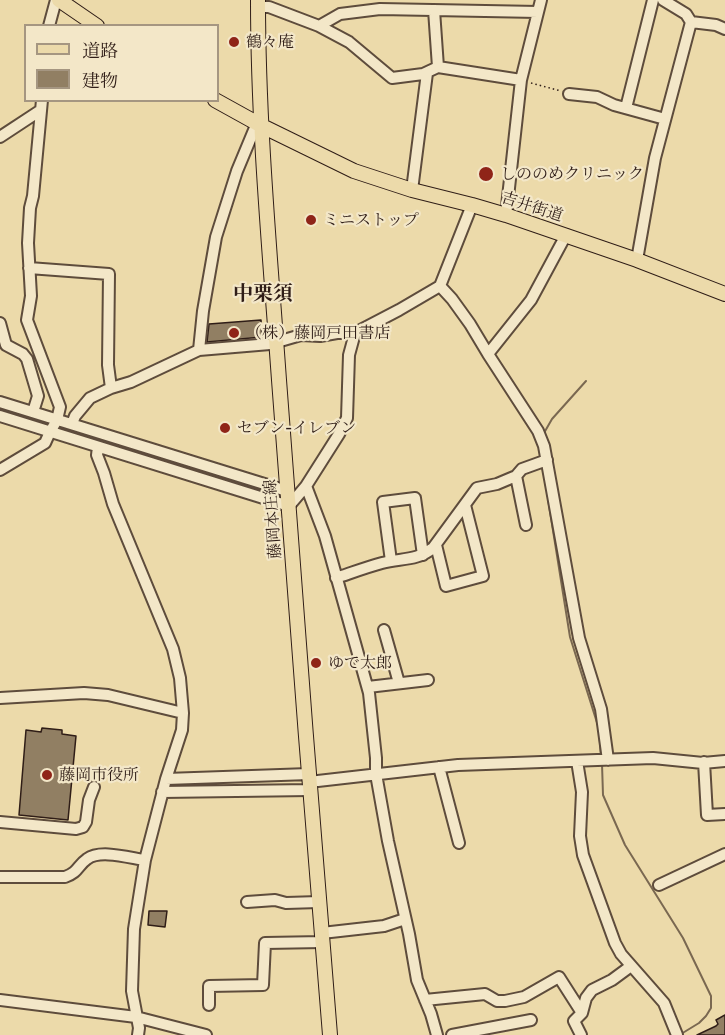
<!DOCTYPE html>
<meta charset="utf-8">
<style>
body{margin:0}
#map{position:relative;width:725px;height:1035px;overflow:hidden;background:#ecdaaa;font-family:"Libre Caslon Text","Noto Serif JP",serif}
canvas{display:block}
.legend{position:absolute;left:24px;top:24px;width:195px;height:78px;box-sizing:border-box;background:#f3e7c8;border:2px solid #a59681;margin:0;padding:8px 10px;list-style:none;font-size:18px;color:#2f1d17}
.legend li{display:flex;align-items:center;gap:12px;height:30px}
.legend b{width:30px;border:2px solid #a59681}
</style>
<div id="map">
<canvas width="725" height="1035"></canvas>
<ul class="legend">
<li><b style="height:8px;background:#ecdaaa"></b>道路</li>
<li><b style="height:16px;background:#917f63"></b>建物</li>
</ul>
</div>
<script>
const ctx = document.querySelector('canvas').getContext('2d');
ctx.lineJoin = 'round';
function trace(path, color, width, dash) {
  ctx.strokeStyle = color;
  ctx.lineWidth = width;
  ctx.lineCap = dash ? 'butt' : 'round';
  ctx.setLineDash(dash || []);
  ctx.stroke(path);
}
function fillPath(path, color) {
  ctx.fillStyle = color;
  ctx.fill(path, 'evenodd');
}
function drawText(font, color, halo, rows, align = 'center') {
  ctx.font = font + ' "Libre Caslon Text","Noto Serif JP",serif';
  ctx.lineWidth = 4.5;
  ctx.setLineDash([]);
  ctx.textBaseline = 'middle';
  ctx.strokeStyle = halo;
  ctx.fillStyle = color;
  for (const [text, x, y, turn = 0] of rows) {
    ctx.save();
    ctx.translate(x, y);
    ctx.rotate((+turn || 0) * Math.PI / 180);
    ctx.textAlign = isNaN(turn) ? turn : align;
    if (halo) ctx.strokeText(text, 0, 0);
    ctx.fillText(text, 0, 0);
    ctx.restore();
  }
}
trace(new Path2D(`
 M 544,433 L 552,419 L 586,381
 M 548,499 L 570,637 L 599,729 L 601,757
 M 602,764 L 603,795 L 625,845 L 683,938 L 711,996 L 711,1008 L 706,1016 L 699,1023 L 681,1034`), '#7a6851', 2);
const building = new Path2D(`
 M 261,320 L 262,337 L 207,342 L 209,324 Z
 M 42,728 L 62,730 L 62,734 L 76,736 L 68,820 L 19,815 L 26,730 L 41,732 Z
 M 149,911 L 167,911 L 165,927 L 148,925 Z
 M 725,1015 L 725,1035 L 697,1035 L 716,1026 L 718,1024 L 716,1020 Z`);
fillPath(building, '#917f63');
trace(building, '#2f1d17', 1.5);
const minor = new Path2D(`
 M 258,7 L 269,7 L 319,26 L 340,14 L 380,9 L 538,12
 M 434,10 L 438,67
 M 691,22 L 716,25 L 725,29
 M 49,26 L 56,0
 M 319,26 L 349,42 L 392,78 L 423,74 L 438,67 L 521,80
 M 569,94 L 597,97 L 614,105 L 665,119
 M 626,108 L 653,0
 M 0,137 L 41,110
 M 412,190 L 427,73
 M 506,215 L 521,80 L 541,0
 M 637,260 L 655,158 L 691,22 L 686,14 L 663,0
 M 29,268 L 109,274 L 108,365 L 111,388
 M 440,286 L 452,299 L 470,324 L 488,354 L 538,431 L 544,446 L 579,638 L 601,709 L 608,760
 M 0,323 L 6,345 L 23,354 L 27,359 L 38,396 L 33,412
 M 199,350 L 203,311 L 216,237 L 237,171 L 257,123
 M 488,354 L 531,300 L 566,235
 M 0,402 L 287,491
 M 0,416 L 289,506 L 306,486 L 339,434 L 347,418 L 349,355 L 355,333
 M 72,424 L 75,416 L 90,398 L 111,388 L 131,382 L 199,350 L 270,344 L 301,335 L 320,336 L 337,333 L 355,333 L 399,310 L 440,286 L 472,205
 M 98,447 L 97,455 L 104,473 L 113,504 L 173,649 L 180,678 L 183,713 L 182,730 L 166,779 L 145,860 L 134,929 L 132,991 L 139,1028 L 138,1035
 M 0,470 L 45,443 L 50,432 L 57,420 L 60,407 L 27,320 L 31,296 L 28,243 L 30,208 L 33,196 L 42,100
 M 516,476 L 526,525
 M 306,486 L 325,536 L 369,693 L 376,758 L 376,774 L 388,841 L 409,934 L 417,980 L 431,1014 L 437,1035
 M 436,545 L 446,586 L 483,576 L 465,505
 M 391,561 L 383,502 L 415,498 L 423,555
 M 336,578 C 351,573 367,567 382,563 C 401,558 417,561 433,548 L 477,488 L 497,484 L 516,476 L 522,469 L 547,460
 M 384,630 L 399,683
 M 368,687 L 428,680
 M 0,698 L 84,693 L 108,695 L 183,713
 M 577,761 L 582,792 L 580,836 L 583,855 L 615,943 L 621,954 L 664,1003 L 677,1035
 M 704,762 L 707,815 L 725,814
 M 439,767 L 459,843
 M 166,779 L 309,774
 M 309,782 L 458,765 L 653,758 L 703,763 L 725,761
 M 162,792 L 310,790
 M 0,822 L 76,829 L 83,827 L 86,822 L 89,800 L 94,787
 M 0,877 L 65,877 C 79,872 77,866 87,859 C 100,849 130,858 145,860
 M 659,885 L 725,854
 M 247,902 L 275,900 L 286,903 L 319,902
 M 322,933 L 384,926 L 405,919
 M 0,1000 L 136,1017 L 206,1035
 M 425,1000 L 485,994 L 497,1001 L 505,1001 L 524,997 L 559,977 L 582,1013
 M 209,1005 L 209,986 L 263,985 L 265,943 L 323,942
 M 452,1035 L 531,1020
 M 581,1035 L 574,1021 L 582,1013 L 586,998 L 592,990 L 612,980 L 631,966`);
const major = new Path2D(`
 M 59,0 L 97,26
 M 258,0 C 258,127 270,254 279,380 C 295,598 312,817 330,1035
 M 215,100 L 262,126 L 354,171 L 412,190 L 472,205 L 506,215 L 637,260 L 725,294`);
trace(minor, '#5e4c3c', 14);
trace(major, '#2f1d17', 16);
trace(new Path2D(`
 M 531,83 L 561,91`), '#2f1d17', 1.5, [1.5, 3]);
trace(minor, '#f3e7c8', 10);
trace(major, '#ecdaaa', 14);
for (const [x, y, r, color] of [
 [234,42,6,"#8f2418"],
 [486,174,8,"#8f2418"],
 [311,220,6,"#8f2418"],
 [234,333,6,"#8f2418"],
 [225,428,6,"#8f2418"],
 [316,663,6,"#8f2418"],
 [47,775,6,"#8f2418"]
]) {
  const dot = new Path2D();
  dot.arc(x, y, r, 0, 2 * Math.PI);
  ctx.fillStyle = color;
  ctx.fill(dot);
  trace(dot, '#f3e7c8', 2);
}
drawText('16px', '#2f1d17', '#f3e7c8', [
 ["鶴々庵",246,42],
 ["しののめクリニック",500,174],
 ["ミニストップ",323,220],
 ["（株）藤岡戸田書店",246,333],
 ["セブン-イレブン",237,428],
 ["ゆで太郎",328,663],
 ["藤岡市役所",59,775]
], 'left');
drawText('16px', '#2f1d17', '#f3e7c8', [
 ["吉井街道",532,207,18],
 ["藤岡本庄線",273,519,-94]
]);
drawText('bold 20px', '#2f1d17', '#f3e7c8', [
 ["中栗須",263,294]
]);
</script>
